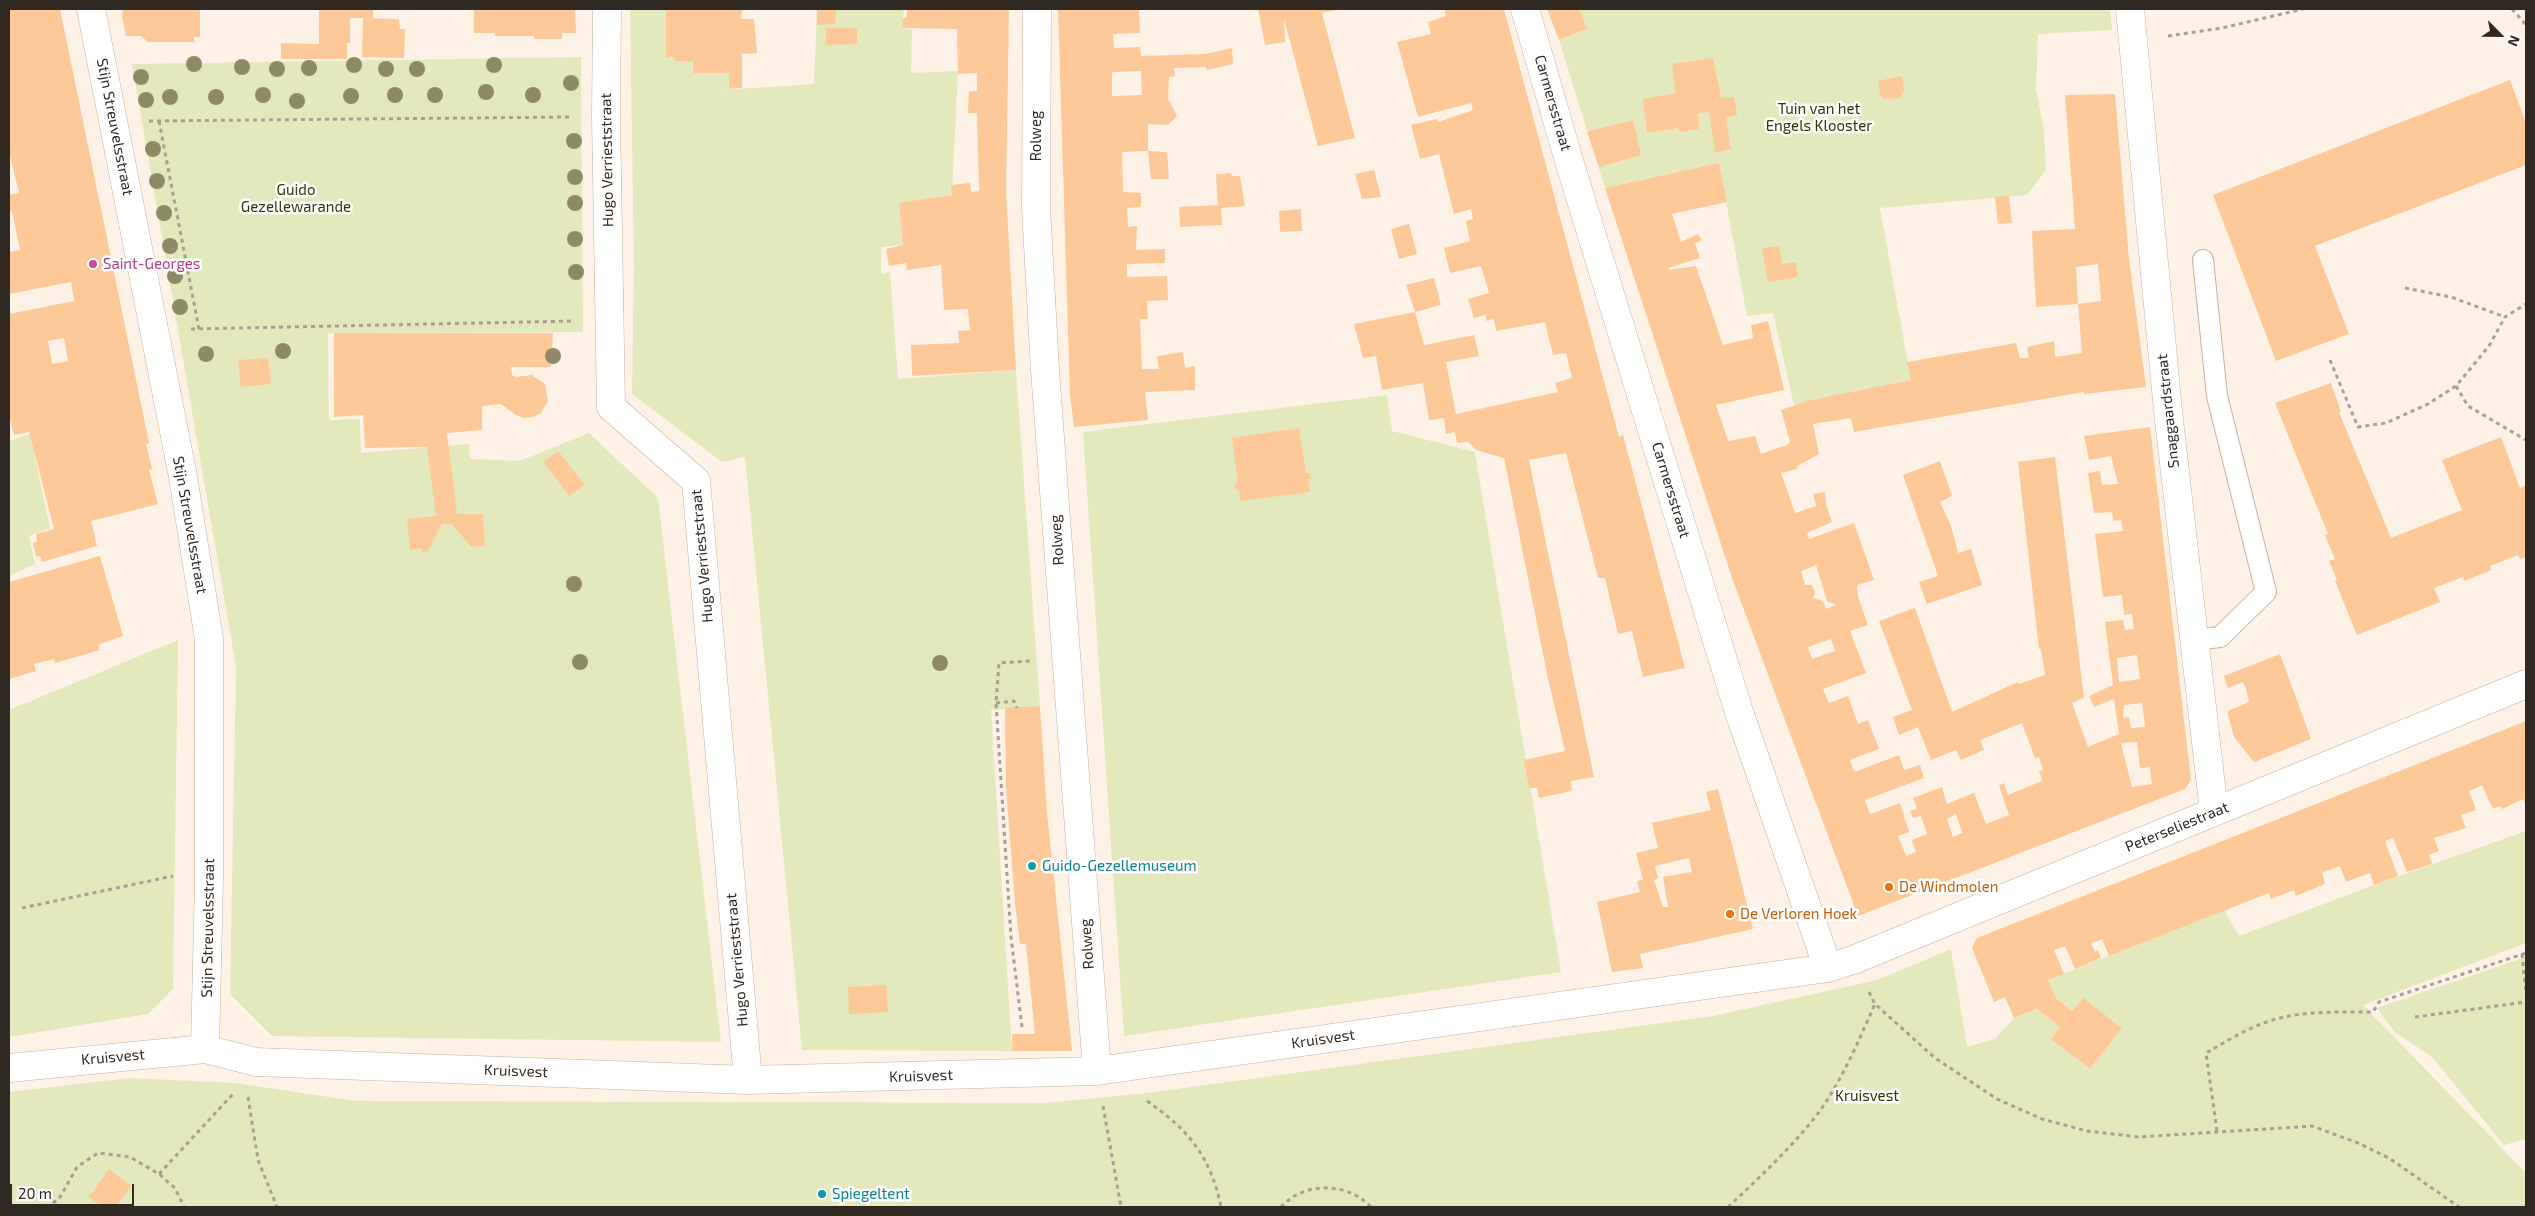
<!DOCTYPE html>
<style>
body{margin:0}
#map{position:relative;width:2535px;height:1216px;overflow:hidden;background:#fef2e7;font-family:"Exo 2",sans-serif}
canvas{display:block}
.frame{position:absolute;inset:0;border:10px solid #302922;pointer-events:none}
.north{position:absolute;left:2475px;top:10px;width:50px;height:50px;-webkit-text-stroke:4px #fff;paint-order:stroke;rotate:113deg;font-size:14px;font-weight:700;line-height:20px;text-align:center;color:#302922}
.north::after{content:'';display:block;margin:auto;width:18px;height:22px;background:#302922;clip-path:polygon(50% 0,100% 100%,50% 72%,0 100%)}
.scale{position:absolute;left:10px;top:1184px;width:124px;height:22px;box-sizing:border-box;border:2px solid #302922;border-top:0;padding-left:6px;font-size:15px;line-height:18px;white-space:nowrap;color:#302922;-webkit-text-stroke:4px #fff;paint-order:stroke}
</style>
<div id="map">
<canvas width="2535" height="1216"></canvas>
<div class="frame"></div>
<div class="north">N</div>
<div class="scale">20 m</div>
</div>
<script>
const ctx = document.querySelector('canvas').getContext('2d');
ctx.lineJoin = 'round';
function fillPath(path, color) {
  ctx.fillStyle = color;
  ctx.fill(path, 'evenodd');
}
function trace(path, color, width, dash) {
  ctx.strokeStyle = color;
  ctx.lineWidth = width;
  ctx.lineCap = dash ? 'butt' : 'round';
  ctx.setLineDash(dash || []);
  ctx.stroke(path);
}
function drawText(font, color, halo, rows, align = 'center') {
  ctx.font = font + ' "Exo 2",sans-serif';
  ctx.lineWidth = 5;
  ctx.setLineDash([]);
  ctx.textBaseline = 'middle';
  ctx.strokeStyle = halo;
  ctx.fillStyle = color;
  for (const [text, x, y, turn = 0] of rows) {
    ctx.save();
    ctx.translate(x, y);
    ctx.rotate((+turn || 0) * Math.PI / 180);
    ctx.textAlign = isNaN(turn) ? turn : align;
    if (halo) ctx.strokeText(text, 0, 0);
    ctx.fillText(text, 0, 0);
    ctx.restore();
  }
}
fillPath(new Path2D(`
 M 630,9 L 666,9 L 666,58 L 674,57 L 675,61 L 693,61 L 693,73 L 729,73 L 729,89 L 721,90 L 814,84 L 817,9 L 904,9 L 902,28 L 912,29 L 911,73 L 958,71 L 952,195 L 899,204 L 903,245 L 881,247 L 881,274 L 890,272 L 898,379 L 1016,370 L 1040,706 L 991,710 L 1012,1051 L 802,1050 L 745,457 L 722,462 L 632,394 L 634,265 Z
 M 1579,9 L 2110,9 L 2112,30 L 2038,34 L 2036,90 L 2044,129 L 2046,170 L 2027,195 L 1880,208 L 1911,380 L 1794,405 L 1773,313 L 1747,316 L 1719,163 L 1605,188 L 1559,40 L 1587,29 Z
 M 581,57 L 583,332 L 328,333 L 329,420 L 360,419 L 361,453 L 469,444 L 470,459 L 520,461 L 589,433 L 658,498 L 721,1042 L 272,1036 L 230,994 L 236,667 L 132,64 Z
 M 1387,395 L 1392,431 L 1475,452 L 1561,972 L 1124,1036 L 1083,432 Z
 M 30,434 L 50,528 L 29,536 L 35,564 L 9,576 L 9,441 Z
 M 178,640 L 173,989 L 148,1014 L 9,1037 L 9,710 Z
 M 2526,831 L 2526,943 L 2363,1005 L 2526,1173 L 2526,1207 L 9,1207 L 9,1092 L 129,1078 L 235,1083 L 356,1101 L 1046,1103 L 1147,1093 L 1713,1016 L 1877,980 L 1951,949 L 1967,1047 L 1995,1039 L 2014,1018 L 2037,1009 L 2060,1027 L 2051,1039 L 2090,1069 L 2122,1028 L 2083,999 L 2072,1011 L 2056,998 L 2048,980 L 2224,910 L 2239,936 L 2374,885 Z
 M 2526,957 L 2526,1139 L 2504,1145 L 2432,1057 L 2395,1032 L 2377,1008 Z`), '#e4e8bd');
fillPath(new Path2D(`
 M 9,9 L 60,9 L 149,443 L 146,444 L 152,469 L 149,470 L 158,504 L 91,521 L 97,546 L 42,562 L 40,556 L 36,557 L 33,542 L 37,542 L 36,534 L 54,529 L 29,432 L 14,435 L 9,415 L 9,314 L 74,301 L 71,282 L 9,294 L 9,252 L 20,250 L 12,211 L 9,211 L 9,195 L 19,193 L 9,152 ZM 64,338 L 68,361 L 52,364 L 48,341 Z
 M 123,9 L 200,9 L 200,37 L 194,37 L 194,42 L 148,42 L 141,36 L 126,36 L 122,16 Z
 M 319,9 L 373,9 L 373,18 L 350,18 L 350,43 L 347,43 L 347,59 L 281,59 L 281,43 L 319,44 Z
 M 474,9 L 575,9 L 576,33 L 562,33 L 562,39 L 534,39 L 534,36 L 495,36 L 495,33 L 474,33 Z
 M 666,9 L 742,9 L 741,19 L 754,19 L 757,53 L 742,54 L 742,88 L 729,89 L 729,73 L 693,73 L 693,61 L 675,61 L 674,57 L 666,58 Z
 M 817,9 L 836,9 L 835,24 L 817,25 Z
 M 905,9 L 1009,9 L 1006,191 L 1016,370 L 912,376 L 911,345 L 959,343 L 958,331 L 970,330 L 968,309 L 944,310 L 941,265 L 907,270 L 906,263 L 889,266 L 886,249 L 903,245 L 899,203 L 952,195 L 951,185 L 970,183 L 971,192 L 979,191 L 977,113 L 968,113 L 969,91 L 977,91 L 977,73 L 958,74 L 957,29 L 902,28 L 903,18 L 906,18 L 907,11 Z
 M 1058,9 L 1139,9 L 1140,33 L 1113,34 L 1114,48 L 1140,47 L 1141,56 L 1205,54 L 1232,48 L 1233,64 L 1207,70 L 1206,67 L 1174,68 L 1175,76 L 1169,77 L 1168,99 L 1177,116 L 1168,125 L 1148,124 L 1148,151 L 1122,152 L 1123,192 L 1141,193 L 1141,207 L 1127,208 L 1128,227 L 1137,226 L 1136,250 L 1165,249 L 1165,263 L 1127,264 L 1127,277 L 1167,276 L 1168,300 L 1147,301 L 1148,319 L 1140,319 L 1142,369 L 1159,369 L 1157,356 L 1183,352 L 1185,368 L 1195,366 L 1195,390 L 1145,392 L 1148,420 L 1074,427 L 1070,394 ZM 1141,71 L 1142,95 L 1112,96 L 1112,72 Z
 M 1258,9 L 1342,9 L 1322,13 L 1355,138 L 1318,146 L 1284,19 L 1285,42 L 1265,45 Z
 M 1444,9 L 1504,9 L 1619,437 L 1623,435 L 1685,668 L 1643,677 L 1632,631 L 1618,634 L 1605,578 L 1598,578 L 1566,453 L 1529,460 L 1594,777 L 1571,781 L 1572,791 L 1539,798 L 1537,788 L 1529,788 L 1524,760 L 1565,751 L 1547,674 L 1504,458 L 1476,450 L 1469,442 L 1457,443 L 1455,432 L 1446,434 L 1444,418 L 1429,420 L 1423,383 L 1382,390 L 1376,356 L 1363,358 L 1354,324 L 1415,312 L 1406,285 L 1434,278 L 1441,305 L 1415,312 L 1424,345 L 1474,335 L 1479,356 L 1446,362 L 1456,414 L 1558,392 L 1555,383 L 1572,378 L 1566,353 L 1553,355 L 1545,322 L 1496,331 L 1494,319 L 1486,321 L 1486,315 L 1474,318 L 1468,299 L 1489,293 L 1481,266 L 1450,273 L 1444,248 L 1470,241 L 1466,221 L 1473,219 L 1471,209 L 1454,214 L 1439,154 L 1420,159 L 1411,125 L 1437,119 L 1438,122 L 1473,110 L 1471,103 L 1418,117 L 1397,42 L 1431,34 L 1428,22 L 1446,16 Z
 M 1547,9 L 1579,9 L 1587,29 L 1559,40 Z
 M 363,18 L 399,19 L 400,29 L 405,29 L 404,58 L 362,57 Z
 M 826,28 L 857,28 L 857,44 L 826,45 Z
 M 1713,58 L 1721,98 L 1734,97 L 1737,115 L 1726,118 L 1731,149 L 1715,153 L 1709,112 L 1698,113 L 1699,129 L 1679,132 L 1679,128 L 1647,133 L 1643,99 L 1676,93 L 1672,64 Z
 M 1902,76 L 1904,89 L 1900,98 L 1884,99 L 1880,95 L 1878,81 Z
 M 2510,80 L 2526,123 L 2526,165 L 2315,246 L 2349,334 L 2276,361 L 2213,195 Z
 M 2115,94 L 2129,259 L 2146,387 L 2084,394 L 2084,392 L 1854,432 L 1851,418 L 1813,424 L 1819,454 L 1797,466 L 1797,469 L 1781,473 L 1795,513 L 1816,506 L 1813,494 L 1825,492 L 1826,504 L 1832,522 L 1807,533 L 1809,539 L 1854,523 L 1874,580 L 1857,585 L 1858,597 L 1868,625 L 1850,631 L 1866,673 L 1823,689 L 1829,703 L 1848,696 L 1858,724 L 1868,720 L 1879,749 L 1850,760 L 1854,772 L 1899,755 L 1904,770 L 1920,765 L 1924,778 L 1865,800 L 1870,814 L 1900,803 L 1909,832 L 1898,836 L 1906,856 L 1916,852 L 1912,840 L 1927,834 L 1921,816 L 1913,818 L 1910,811 L 1917,809 L 1913,798 L 1942,787 L 1947,804 L 1974,793 L 1986,824 L 2009,815 L 1999,785 L 2004,783 L 2008,795 L 2042,781 L 2039,771 L 2043,770 L 2039,757 L 2035,758 L 2022,723 L 1980,740 L 1984,750 L 1961,760 L 1956,750 L 1931,760 L 1918,727 L 1899,735 L 1893,717 L 1912,710 L 1879,621 L 1915,608 L 1952,712 L 2018,682 L 2019,684 L 2045,675 L 2041,649 L 2039,649 L 2018,462 L 2055,457 L 2084,698 L 2072,703 L 2088,747 L 2119,734 L 2114,699 L 2094,707 L 2089,696 L 2113,685 L 2105,622 L 2123,620 L 2125,630 L 2134,629 L 2132,614 L 2124,615 L 2122,595 L 2103,597 L 2095,534 L 2123,531 L 2121,520 L 2113,521 L 2112,512 L 2094,513 L 2088,473 L 2100,471 L 2102,485 L 2118,484 L 2111,456 L 2089,460 L 2084,436 L 2150,427 L 2191,780 L 2185,789 L 1858,916 L 1732,578 L 1605,188 L 1719,163 L 1727,202 L 1672,214 L 1681,242 L 1698,234 L 1702,240 L 1695,243 L 1700,258 L 1668,268 L 1669,270 L 1696,266 L 1723,345 L 1753,338 L 1751,325 L 1768,321 L 1784,390 L 1716,405 L 1728,441 L 1755,436 L 1761,454 L 1787,445 L 1790,442 L 1781,410 L 1807,401 L 1911,380 L 1907,362 L 2016,343 L 2020,358 L 2029,358 L 2027,347 L 2054,341 L 2055,357 L 2082,353 L 2078,304 L 2101,301 L 2098,264 L 2076,267 L 2078,304 L 2036,307 L 2032,231 L 2075,229 L 2065,95 ZM 1816,565 L 1827,601 L 1836,605 L 1826,609 L 1823,601 L 1813,598 L 1815,593 L 1812,585 L 1805,585 L 1801,571 ZM 1831,639 L 1835,651 L 1812,659 L 1808,647 ZM 2137,655 L 2140,679 L 2119,682 L 2117,658 ZM 2142,703 L 2145,727 L 2131,728 L 2129,717 L 2123,718 L 2124,705 ZM 2137,742 L 2140,768 L 2150,767 L 2152,784 L 2132,787 L 2121,743 ZM 1956,814 L 1962,833 L 1953,837 L 1947,819 Z
 M 1633,120 L 1641,155 L 1599,167 L 1587,132 Z
 M 1148,151 L 1167,152 L 1169,179 L 1151,179 Z
 M 1374,170 L 1381,197 L 1362,199 L 1355,174 Z
 M 1231,173 L 1232,176 L 1240,176 L 1245,206 L 1221,208 L 1222,225 L 1180,227 L 1179,207 L 1218,205 L 1216,174 Z
 M 2009,196 L 2012,223 L 1998,224 L 1995,197 Z
 M 1301,209 L 1302,231 L 1280,232 L 1279,211 Z
 M 1409,224 L 1417,254 L 1399,259 L 1391,229 Z
 M 1779,246 L 1783,266 L 1787,263 L 1796,263 L 1798,277 L 1768,282 L 1762,248 Z
 M 334,333 L 553,333 L 551,367 L 511,367 L 512,375 L 516,377 L 532,375 L 545,384 L 548,401 L 541,413 L 533,417 L 524,418 L 516,415 L 501,404 L 482,406 L 482,430 L 447,433 L 457,514 L 483,514 L 485,546 L 471,547 L 452,524 L 442,524 L 428,551 L 422,552 L 422,548 L 410,550 L 407,519 L 436,516 L 427,447 L 365,448 L 363,415 L 334,417 Z
 M 268,358 L 271,384 L 241,387 L 238,360 Z
 M 2331,383 L 2341,412 L 2339,412 L 2391,538 L 2462,510 L 2442,460 L 2501,437 L 2520,488 L 2526,485 L 2526,557 L 2520,559 L 2518,555 L 2490,566 L 2492,570 L 2464,581 L 2463,577 L 2434,588 L 2440,602 L 2357,635 L 2335,581 L 2337,580 L 2329,561 L 2335,559 L 2325,535 L 2328,534 L 2275,403 Z
 M 1299,428 L 1306,473 L 1309,473 L 1311,479 L 1308,479 L 1310,492 L 1240,501 L 1239,489 L 1236,490 L 1235,483 L 1238,483 L 1232,438 Z
 M 558,451 L 585,485 L 569,496 L 544,462 Z
 M 1940,461 L 1952,496 L 1940,502 L 1951,526 L 1958,553 L 1971,549 L 1982,585 L 1927,604 L 1919,582 L 1938,576 L 1903,475 Z
 M 100,556 L 123,636 L 98,645 L 100,650 L 55,663 L 54,659 L 34,664 L 36,671 L 9,679 L 9,582 Z
 M 2280,654 L 2311,739 L 2254,762 L 2234,737 L 2228,715 L 2228,711 L 2249,702 L 2246,689 L 2243,682 L 2228,688 L 2224,676 Z
 M 1040,706 L 1047,813 L 1072,1051 L 1012,1051 L 1012,1034 L 1035,1034 L 1026,944 L 1020,944 L 1015,903 L 1006,787 L 1005,708 Z
 M 2526,721 L 2526,806 L 2523,799 L 2502,809 L 2500,806 L 2493,809 L 2482,785 L 2469,791 L 2476,810 L 2461,815 L 2466,828 L 2434,838 L 2439,851 L 2429,855 L 2432,864 L 2407,872 L 2393,838 L 2385,841 L 2398,876 L 2374,885 L 2370,873 L 2346,882 L 2340,866 L 2322,873 L 2325,884 L 2296,896 L 2294,890 L 2271,899 L 2269,893 L 2109,956 L 2102,939 L 2091,943 L 2095,952 L 2098,950 L 2101,958 L 2075,969 L 2065,946 L 2054,950 L 2064,974 L 2048,980 L 2056,998 L 2072,1011 L 2083,998 L 2122,1028 L 2090,1069 L 2051,1039 L 2060,1027 L 2037,1009 L 2014,1018 L 2005,997 L 1994,1002 L 1972,948 L 1977,938 Z
 M 1718,789 L 1753,929 L 1640,954 L 1643,968 L 1612,972 L 1597,902 L 1640,892 L 1637,881 L 1643,880 L 1636,853 L 1658,848 L 1652,823 L 1711,810 L 1706,792 ZM 1689,858 L 1692,872 L 1663,877 L 1668,907 L 1663,907 L 1654,880 L 1658,878 L 1655,866 Z
 M 886,985 L 888,1012 L 849,1014 L 848,987 Z
 M 109,1169 L 131,1186 L 115,1207 L 103,1207 L 89,1197 Z`), '#fdc998');
const lane = new Path2D(`
 M 2194,640 L 2220,637 L 2266,592 L 2217,396 L 2203,260`);
const street = new Path2D(`
 M 91,9 L 183,477 L 209,639 L 209,879 L 205,1049
 M 607,9 L 606,116 L 611,407 L 696,481 L 748,1080
 M 1037,9 L 1036,208 L 1045,370 L 1097,1071
 M 1525,9 L 1569,161 L 1739,712 L 1828,968
 M 2130,9 L 2168,411 L 2214,812
 M 9,1068 L 205,1049 L 256,1062 L 748,1080 L 1097,1071 L 1828,968 L 1853,960 L 2526,684`);
trace(lane, '#c4b1a0', 22);
trace(street, '#c4b1a0', 29);
trace(new Path2D(`
 M 2512,9 L 2526,25
 M 2168,36 L 2222,28 L 2303,9
 M 149,121 L 570,117
 M 159,121 L 199,329
 M 2405,288 L 2451,297 L 2505,317
 M 191,329 L 574,321
 M 2330,360 L 2358,427 L 2386,423 L 2428,404 L 2456,386 L 2489,346 L 2505,317 L 2526,304
 M 2456,386 L 2468,406 L 2526,440
 M 996,703 L 1014,701 L 1017,708
 M 22,908 L 173,876
 M 2522,954 L 2526,992
 M 1869,992 L 1875,1004 L 1935,1058 L 1997,1099 L 2042,1119 L 2087,1131 L 2139,1137 L 2312,1126 L 2358,1143 L 2389,1158 L 2459,1207
 M 2415,1017 L 2526,1002
 M 1022,1027 L 1011,937 L 996,703 L 999,663 L 1031,661
 M 248,1097 L 258,1160 L 277,1207
 M 1147,1101 C 1188,1129 1211,1157 1221,1207
 M 1103,1106 L 1121,1207
 M 2217,1131 L 2206,1053 C 2230,1039 2256,1023 2284,1017 C 2313,1011 2343,1012 2373,1012 L 2379,1002 L 2526,953
 M 159,1174 L 233,1094
 M 46,1207 L 59,1199 L 77,1167 L 98,1153 L 130,1157 L 159,1174 L 175,1188 L 184,1207
 M 1281,1207 C 1304,1181 1348,1182 1371,1207
 M 1728,1207 C 1759,1178 1789,1150 1816,1116 C 1841,1083 1858,1042 1875,1004`), '#a89e95', 3, [4, 4]);
trace(lane, '#fff', 20);
trace(street, '#fff', 28);
ctx.fillStyle = '#8e8a68';
for (const [x, y] of [
 [194,64],
 [354,65],
 [494,65],
 [242,67],
 [309,68],
 [277,69],
 [386,69],
 [417,69],
 [141,77],
 [571,83],
 [486,92],
 [263,95],
 [395,95],
 [435,95],
 [533,95],
 [351,96],
 [170,97],
 [216,97],
 [146,100],
 [297,101],
 [574,141],
 [153,149],
 [575,177],
 [157,181],
 [575,203],
 [164,213],
 [575,239],
 [170,246],
 [576,272],
 [175,276],
 [180,307],
 [283,351],
 [206,354],
 [553,356],
 [574,584],
 [580,662],
 [940,663]
]) {
  ctx.beginPath();
  ctx.arc(x, y, 8, 0, 2 * Math.PI);
  ctx.fill();
}
for (const [x, y, r, color] of [
 [93,264,5,"#d1479c"],
 [1032,866,5,"#0f9aa8"],
 [1889,887,5,"#e8710a"],
 [1730,914,5,"#e8710a"],
 [822,1194,5,"#0f9aa8"]
]) {
  const dot = new Path2D();
  dot.arc(x, y, r, 0, 2 * Math.PI);
  ctx.fillStyle = color;
  ctx.fill(dot);
  trace(dot, '#fff', 2);
}
drawText('15px', '#302922', '#fff', [
 ["Carmersstraat",1553,103,74],
 ["Stijn Streuvelsstraat",115,127,79],
 ["Rolweg",1036,136,-90],
 ["Hugo Verrieststraat",607,160,-91],
 ["Snaggaardstraat",2168,411,-96],
 ["Carmersstraat",1671,490,73],
 ["Stijn Streuvelsstraat",190,525,80],
 ["Rolweg",1057,540,-94],
 ["Hugo Verrieststraat",702,556,-95],
 ["Peterseliestraat",2177,827,-22],
 ["Stijn Streuvelsstraat",208,928,-89],
 ["Rolweg",1087,944,-94],
 ["Hugo Verrieststraat",737,960,-95],
 ["Kruisvest",1323,1039,-8],
 ["Kruisvest",113,1057,-5],
 ["Kruisvest",516,1071,2],
 ["Kruisvest",921,1076,-2]
]);
drawText('15px', '#333400', '#fff', [
 ["Tuin van het",1819,109],
 ["Engels Klooster",1819,126],
 ["Guido",296,190],
 ["Gezellewarande",296,207],
 ["Kruisvest",1867,1096]
]);
drawText('15px', '#b23c85', '#fff', [
 ["Saint-Georges",103,264]
], 'left');
drawText('15px', '#0d838f', '#fff', [
 ["Guido-Gezellemuseum",1042,866],
 ["Spiegeltent",832,1194]
], 'left');
drawText('15px', '#c56008', '#fff', [
 ["De Windmolen",1899,887],
 ["De Verloren Hoek",1740,914]
], 'left');
</script>
